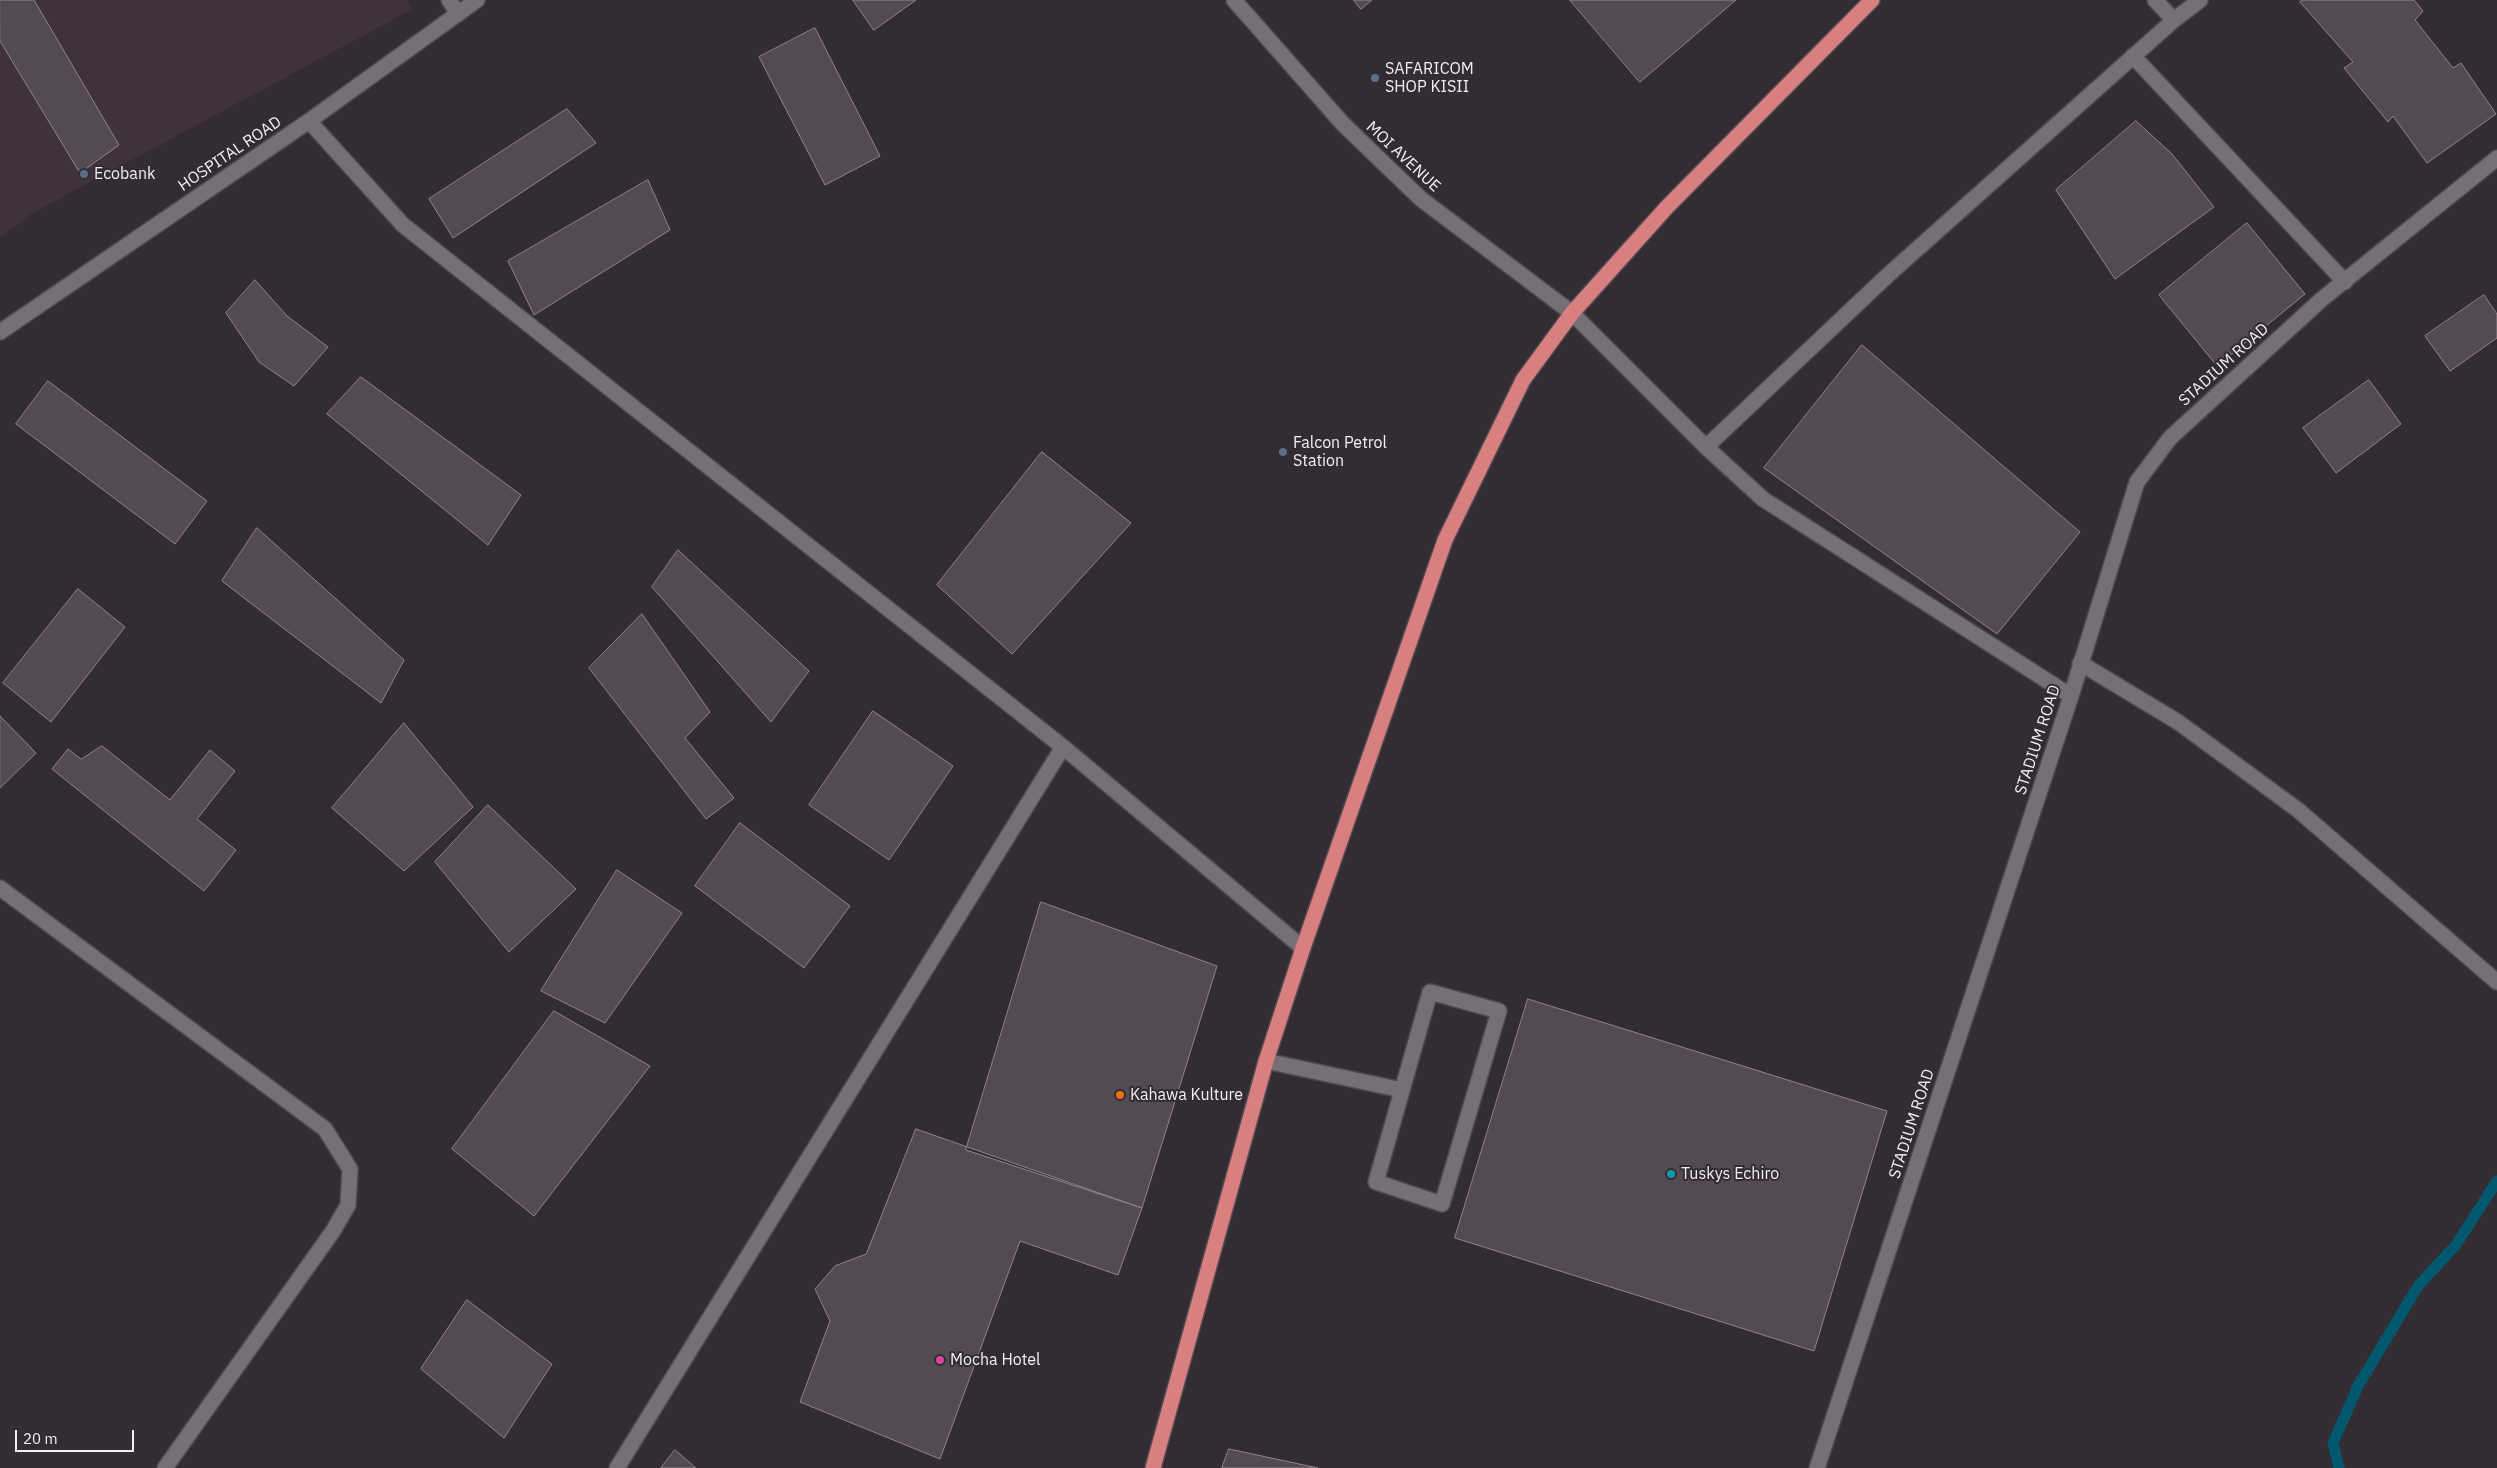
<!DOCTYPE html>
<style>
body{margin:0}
#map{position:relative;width:2497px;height:1468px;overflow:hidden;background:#332c33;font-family:"IBM Plex Sans",sans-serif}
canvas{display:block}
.scale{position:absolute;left:15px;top:1430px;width:119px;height:22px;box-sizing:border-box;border:2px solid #f2eef2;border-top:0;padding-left:6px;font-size:15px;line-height:18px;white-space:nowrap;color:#f2eef2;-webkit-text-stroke:4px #332c33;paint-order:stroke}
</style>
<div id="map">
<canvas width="2497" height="1468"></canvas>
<div class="scale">20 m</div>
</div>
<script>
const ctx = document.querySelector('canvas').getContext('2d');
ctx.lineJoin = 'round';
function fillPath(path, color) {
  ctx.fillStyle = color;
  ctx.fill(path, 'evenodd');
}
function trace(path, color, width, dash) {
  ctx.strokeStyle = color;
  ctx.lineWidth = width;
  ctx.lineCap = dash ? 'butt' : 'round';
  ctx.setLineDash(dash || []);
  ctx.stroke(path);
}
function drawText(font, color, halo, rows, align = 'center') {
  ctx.font = font + ' "IBM Plex Sans",sans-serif';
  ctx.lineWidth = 4;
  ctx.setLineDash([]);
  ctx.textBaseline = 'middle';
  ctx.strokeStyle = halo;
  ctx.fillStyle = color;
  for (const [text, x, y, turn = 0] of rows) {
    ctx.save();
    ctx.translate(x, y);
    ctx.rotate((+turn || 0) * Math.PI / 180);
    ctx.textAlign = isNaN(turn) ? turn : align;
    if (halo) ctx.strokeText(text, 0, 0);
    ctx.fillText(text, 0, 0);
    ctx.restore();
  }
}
fillPath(new Path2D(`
 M 0,0 L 407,0 L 413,9 L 31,214 L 0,238 Z`), '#40313d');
trace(new Path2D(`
 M 2339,1468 L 2333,1443 L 2358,1386 L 2418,1286 L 2456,1245 L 2497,1181`), '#00586e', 11);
const building = new Path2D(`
 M 0,0 L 34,0 L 119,145 L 80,173 L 0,41 Z
 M 853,0 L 916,0 L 874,30 Z
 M 1354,0 L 1372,0 L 1361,9 Z
 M 1570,0 L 1736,0 L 1640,82 Z
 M 2303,0 L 2414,0 L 2423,11 L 2415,20 L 2453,68 L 2461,63 L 2496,114 L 2427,163 L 2393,116 L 2388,122 L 2344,68 L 2353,62 L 2300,2 Z
 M 815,28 L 880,156 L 825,185 L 759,57 Z
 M 567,109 L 596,143 L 453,238 L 429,199 Z
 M 2136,121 L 2172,154 L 2214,207 L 2115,279 L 2056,190 Z
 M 648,180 L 670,230 L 534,315 L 508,261 Z
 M 2247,223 L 2305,294 L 2217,366 L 2159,295 Z
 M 255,280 L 287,316 L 328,347 L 294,386 L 259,362 L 226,313 Z
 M 2484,295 L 2497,314 L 2497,338 L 2450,371 L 2425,336 Z
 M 1862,345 L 2080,532 L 1997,634 L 1764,468 Z
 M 361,377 L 521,495 L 488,545 L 327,414 Z
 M 2369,380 L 2401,424 L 2336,473 L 2303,428 Z
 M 48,381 L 207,501 L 175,544 L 16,424 Z
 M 1042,452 L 1131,523 L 1012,654 L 937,585 Z
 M 257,528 L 404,660 L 381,703 L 222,581 Z
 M 678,550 L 809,671 L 771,722 L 652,587 Z
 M 78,589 L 125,627 L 51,722 L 3,683 Z
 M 642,614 L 710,712 L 685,738 L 734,798 L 706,819 L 589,668 Z
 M 873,711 L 953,766 L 889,860 L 809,805 Z
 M 0,716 L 36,753 L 0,788 Z
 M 404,723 L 473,807 L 404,871 L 332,808 Z
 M 102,746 L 170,800 L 210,750 L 235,771 L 197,819 L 236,850 L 204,891 L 52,769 L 68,749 L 81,759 Z
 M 488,805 L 576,889 L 509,952 L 435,862 Z
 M 740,823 L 850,906 L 804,968 L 695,886 Z
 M 617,870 L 682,913 L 605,1023 L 541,991 Z
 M 1041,902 L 1217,966 L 1142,1208 L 966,1150 Z
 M 1528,999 L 1887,1111 L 1814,1351 L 1455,1238 Z
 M 554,1011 L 650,1066 L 534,1216 L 452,1149 Z
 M 916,1129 L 1142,1208 L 1118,1275 L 1020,1241 L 940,1459 L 800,1402 L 830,1321 L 815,1289 L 835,1266 L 866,1254 Z
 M 467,1300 L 552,1364 L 504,1438 L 421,1369 Z
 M 1229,1449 L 1318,1468 L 1222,1468 Z
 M 675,1450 L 696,1468 L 661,1468 Z`);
fillPath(building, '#544b52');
trace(building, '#8f858c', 1);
const service = new Path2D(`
 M 449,0 L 458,14
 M 2133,56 L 2345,282
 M 1430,992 L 1499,1011 L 1442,1204 L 1376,1182 Z
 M 1266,1061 L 1402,1090`);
const minor = new Path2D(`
 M 1234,0 L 1343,124 L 1421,199 L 1572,313 L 1706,447 L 1763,499 L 2071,696
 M 2155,0 L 2174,20 L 2200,0
 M 309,121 L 403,225 L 1063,747 L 1303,948
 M 1706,447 L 1888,275 L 2174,20
 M 2080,663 L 2178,722 L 2298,810 L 2497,982
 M 0,888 L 325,1129 L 350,1169 L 348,1205 L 333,1231 L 165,1468
 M 617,1468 L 1063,747
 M 1817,1468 L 2071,696 L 2137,482 L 2170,438 L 2322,299 L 2497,158`);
const tertiary = new Path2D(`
 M 0,332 L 309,121 L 477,0`);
const trunk = new Path2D(`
 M 1153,1468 L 1266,1061 L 1303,948 L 1445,540 L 1523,380 L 1572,313 L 1667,207 L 1872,0`);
trace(service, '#4f484f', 18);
trace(minor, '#4f484f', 18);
trace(tertiary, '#4f484f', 18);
trace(trunk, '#4f484f', 18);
trace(service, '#776f78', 15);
trace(minor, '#776f78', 15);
trace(tertiary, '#776f78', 15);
trace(trunk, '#d8807f', 15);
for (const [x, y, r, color] of [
 [1375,78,5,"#5c6f8a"],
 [84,174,5,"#5c6f8a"],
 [1283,452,5,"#5c6f8a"],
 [1120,1095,5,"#e8710a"],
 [1671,1174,5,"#0f9aa8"],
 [940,1360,5,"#d1479c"]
]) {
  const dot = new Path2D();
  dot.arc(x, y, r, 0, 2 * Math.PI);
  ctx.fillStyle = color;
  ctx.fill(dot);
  trace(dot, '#332c33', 2);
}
drawText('16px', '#f2eef2', '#332c33', [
 ["SAFARICOM",1385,69],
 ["SHOP KISII",1385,87],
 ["Ecobank",94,174],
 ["Falcon Petrol",1293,443],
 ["Station",1293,461],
 ["Kahawa Kulture",1130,1095],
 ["Tuskys Echiro",1681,1174],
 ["Mocha Hotel",950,1360]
], 'left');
drawText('16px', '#f2eef2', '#332c33', [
 ["HOSPITAL ROAD",230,154,-34],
 ["MOI AVENUE",1403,157,43],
 ["STADIUM ROAD",2224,365,-42],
 ["STADIUM ROAD",2038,740,-72],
 ["STADIUM ROAD",1912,1124,-72]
]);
</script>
